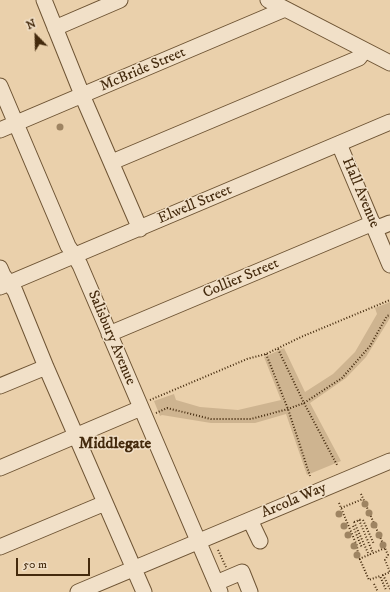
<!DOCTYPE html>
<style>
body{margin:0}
#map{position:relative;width:390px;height:592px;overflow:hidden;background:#ead0ab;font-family:"IM FELL DW Pica",serif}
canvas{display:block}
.north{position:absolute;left:16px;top:16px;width:40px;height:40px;-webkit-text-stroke:3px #f1e0c8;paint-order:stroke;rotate:337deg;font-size:11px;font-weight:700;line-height:16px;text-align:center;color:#442a0d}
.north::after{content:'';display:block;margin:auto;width:14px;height:18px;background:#442a0d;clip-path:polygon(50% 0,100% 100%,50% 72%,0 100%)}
.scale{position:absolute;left:16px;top:558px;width:74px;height:18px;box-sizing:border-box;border:2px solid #442a0d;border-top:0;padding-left:5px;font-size:12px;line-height:14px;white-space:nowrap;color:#442a0d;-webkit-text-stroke:3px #f1e0c8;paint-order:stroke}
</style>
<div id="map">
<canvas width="390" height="592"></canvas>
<div class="north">N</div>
<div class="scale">50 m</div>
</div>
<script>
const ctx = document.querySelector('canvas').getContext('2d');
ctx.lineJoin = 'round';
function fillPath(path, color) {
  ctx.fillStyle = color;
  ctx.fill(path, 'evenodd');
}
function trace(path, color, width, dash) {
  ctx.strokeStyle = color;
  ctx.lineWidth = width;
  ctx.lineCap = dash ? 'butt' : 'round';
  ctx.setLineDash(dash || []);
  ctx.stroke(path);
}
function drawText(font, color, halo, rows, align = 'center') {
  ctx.font = font + ' "IM FELL DW Pica",serif';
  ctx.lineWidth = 3;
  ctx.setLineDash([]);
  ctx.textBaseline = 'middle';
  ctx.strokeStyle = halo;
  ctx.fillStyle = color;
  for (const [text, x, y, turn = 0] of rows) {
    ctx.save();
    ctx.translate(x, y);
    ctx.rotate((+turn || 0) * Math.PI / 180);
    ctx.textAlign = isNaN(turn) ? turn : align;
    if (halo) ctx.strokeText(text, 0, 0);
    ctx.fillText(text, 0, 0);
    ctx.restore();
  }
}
fillPath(new Path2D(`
 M 390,302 L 390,318 L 366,357 L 346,378 L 310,403 L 341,461 L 307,475 L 286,414 L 255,423 L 211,423 L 162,415 L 160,416 L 154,401 L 174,394 L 176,400 L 200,407 L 238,410 L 281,400 L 264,357 L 284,348 L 305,392 L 333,374 L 355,352 L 377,314 L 375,308 Z`), '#ceb490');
const minor = new Path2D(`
 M 44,0 L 85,102 L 140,229
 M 268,0 L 390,63
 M 55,28 L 120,0
 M 0,86 L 68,246 L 75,256 L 80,265 L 220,592
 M 0,130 L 285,9
 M 339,144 L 390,265
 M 112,162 L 359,58 L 365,50
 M 375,229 L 390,223
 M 0,268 L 3,275 L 15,291 L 46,367 L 144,592
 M 0,287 L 390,122
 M 109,334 L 373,223
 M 0,386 L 46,367
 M 0,468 L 141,408
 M 250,520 L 260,541
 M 0,547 L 105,503
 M 216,583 L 242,572 L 250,592
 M 78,592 L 390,461`);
trace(minor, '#6e5434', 17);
trace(new Path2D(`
 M 278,349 L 304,403 L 337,465
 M 266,354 L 288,409 L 310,476
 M 150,400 L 247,359 L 266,354 L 301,337 L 390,300
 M 156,413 L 167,408 L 211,419 L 251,419 L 288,409 L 304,403 L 342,378 L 370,346 L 387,316 L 390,315
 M 361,494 L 388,555 L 385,560 L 390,572 L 383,575 L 390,589
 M 339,503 L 357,546 L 358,555 L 369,580 L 380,576 L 386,590
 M 341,508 L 363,499
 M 359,520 L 373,553
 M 363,520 L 374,544
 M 354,522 L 369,555
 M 354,522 L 362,519
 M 353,526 L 362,548
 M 218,550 L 226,567
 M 359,559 L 385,548
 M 374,584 L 378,592`), '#442a0d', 2, [1, 2]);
trace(minor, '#f1e0c8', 15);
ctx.fillStyle = '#9e8462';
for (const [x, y] of [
 [60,127],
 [365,504],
 [369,513],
 [339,514],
 [374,525],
 [344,526],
 [348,535],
 [379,535],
 [383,545],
 [354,546],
 [357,555]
]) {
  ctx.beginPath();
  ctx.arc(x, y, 3.5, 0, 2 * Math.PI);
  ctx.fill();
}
drawText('15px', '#442a0d', '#f1e0c8', [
 ["McBride Street",143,70,-23],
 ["Hall Avenue",360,193,67],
 ["Elwell Street",195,205,-23],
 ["Collier Street",241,279,-23],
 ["Salisbury Avenue",111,338,67],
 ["Arcola Way",294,501,-23]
]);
drawText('bold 16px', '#442a0d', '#f1e0c8', [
 ["Middlegate",115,445]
]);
</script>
